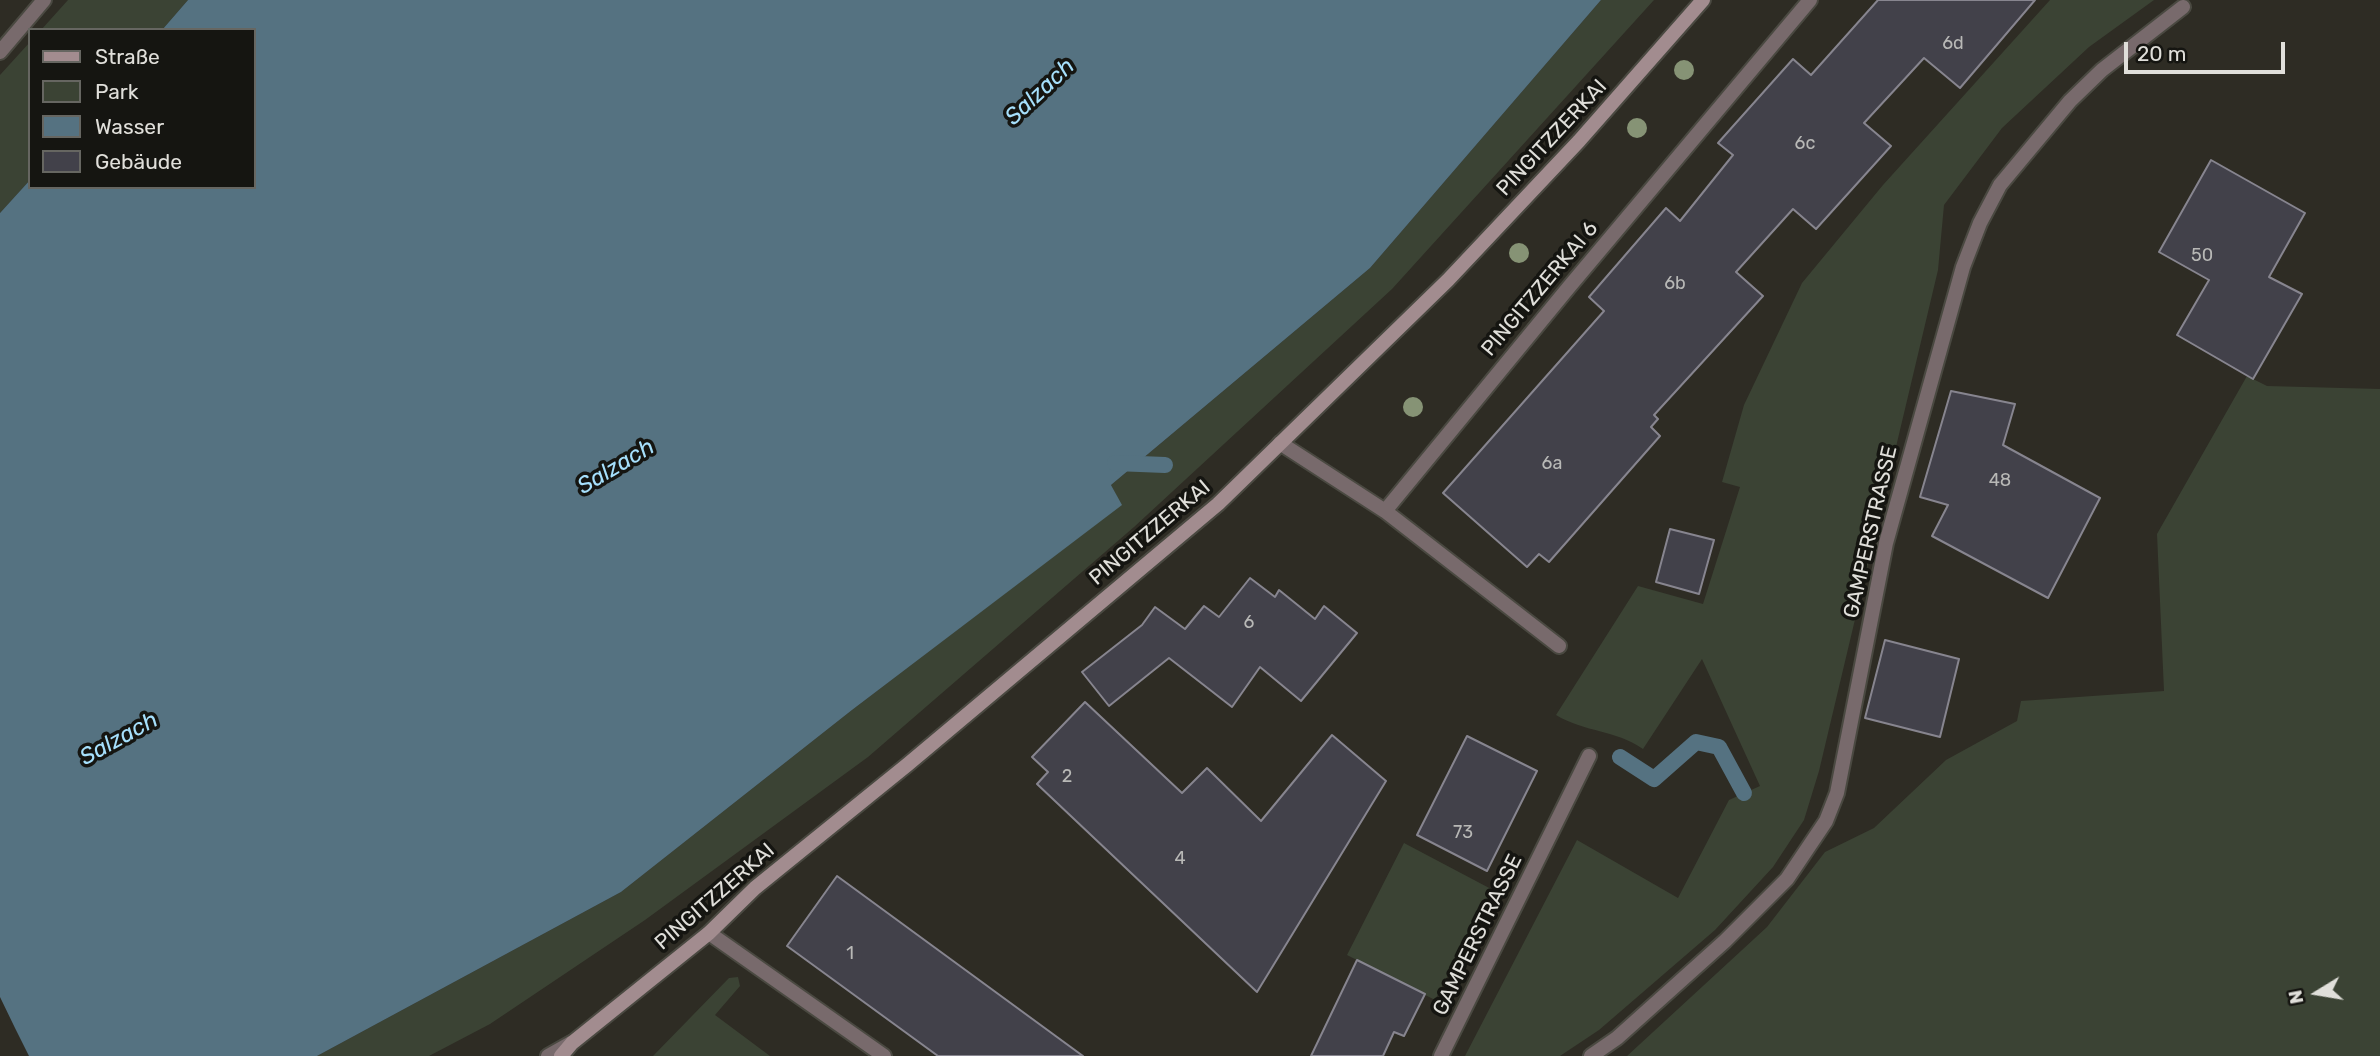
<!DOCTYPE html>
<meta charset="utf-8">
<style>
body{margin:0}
#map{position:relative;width:2380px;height:1056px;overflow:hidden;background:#2e2c24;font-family:Rubik,sans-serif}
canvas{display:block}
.legend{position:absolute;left:28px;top:28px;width:228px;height:161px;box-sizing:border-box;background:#151511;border:2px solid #666661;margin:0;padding:9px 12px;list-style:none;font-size:21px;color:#e0dfda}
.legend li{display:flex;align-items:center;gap:14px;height:35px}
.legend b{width:35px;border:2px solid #666661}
.north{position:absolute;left:2282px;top:958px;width:70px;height:70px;-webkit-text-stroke:5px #151511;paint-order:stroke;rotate:259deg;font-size:19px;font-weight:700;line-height:28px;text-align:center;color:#e0dfda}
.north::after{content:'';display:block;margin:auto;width:24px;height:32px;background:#e0dfda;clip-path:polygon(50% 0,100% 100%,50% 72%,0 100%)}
.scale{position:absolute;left:2124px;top:42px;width:161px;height:32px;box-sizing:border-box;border:4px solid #e0dfda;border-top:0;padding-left:9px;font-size:21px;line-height:24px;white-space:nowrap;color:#e0dfda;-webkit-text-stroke:5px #151511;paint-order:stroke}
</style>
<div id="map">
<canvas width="2380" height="1056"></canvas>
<ul class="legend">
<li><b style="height:9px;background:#a28c8f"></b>Straße</li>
<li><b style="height:19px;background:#3b4334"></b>Park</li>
<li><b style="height:19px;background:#557281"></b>Wasser</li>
<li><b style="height:19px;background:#42414a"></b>Gebäude</li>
</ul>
<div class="north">N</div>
<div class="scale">20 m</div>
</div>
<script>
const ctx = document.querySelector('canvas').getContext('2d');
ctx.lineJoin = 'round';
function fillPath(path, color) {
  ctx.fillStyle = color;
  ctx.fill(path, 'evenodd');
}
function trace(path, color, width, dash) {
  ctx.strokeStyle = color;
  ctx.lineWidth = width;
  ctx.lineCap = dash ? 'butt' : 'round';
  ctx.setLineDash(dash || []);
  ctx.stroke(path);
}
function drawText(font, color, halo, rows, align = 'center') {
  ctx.font = font + ' Rubik,sans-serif';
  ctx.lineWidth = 7;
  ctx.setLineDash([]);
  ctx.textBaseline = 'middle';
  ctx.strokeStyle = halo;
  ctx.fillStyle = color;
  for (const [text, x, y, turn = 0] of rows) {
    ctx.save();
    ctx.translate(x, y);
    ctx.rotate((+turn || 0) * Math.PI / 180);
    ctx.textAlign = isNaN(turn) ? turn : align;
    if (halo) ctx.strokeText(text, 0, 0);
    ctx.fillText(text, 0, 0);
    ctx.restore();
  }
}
fillPath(new Path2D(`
 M 68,0 L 188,0 L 162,30 L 41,30 Z
 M 1601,0 L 1654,0 L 1392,289 L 1134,527 L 868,757 L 645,920 L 490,1024 L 429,1056 L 317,1056 L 621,892 L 852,710 L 1121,505 L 1111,485 L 1370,268 Z
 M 2050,0 L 2154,0 L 2089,47 L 2002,128 L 1944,205 L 1938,270 L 1819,771 L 1804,820 L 1773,867 L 1715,930 L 1599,1030 L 1560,1056 L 1465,1056 L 1577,840 L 1678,898 L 1729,800 L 1760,786 L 1702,659 L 1643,749 C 1614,729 1586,733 1556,715 L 1638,586 L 1703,604 L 1740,487 L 1722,482 L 1744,405 L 1802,283 L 1883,185 Z
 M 30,42 L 30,180 L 0,213 L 0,75 Z
 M 2247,376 L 2267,386 L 2380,389 L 2380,1056 L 1627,1056 L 1767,927 L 1825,852 L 1874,828 L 1946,760 L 2017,721 L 2021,701 L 2164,691 L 2157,534 Z
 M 1404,843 L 1493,890 L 1435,1000 L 1347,955 Z
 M 738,977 L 740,986 L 715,1015 L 770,1056 L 653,1056 L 729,978 Z`), '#3b4334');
fillPath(new Path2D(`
 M 188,0 L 1601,0 L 1370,268 L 1111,485 L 1122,505 L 852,710 L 621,892 L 317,1056 L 0,1056 L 0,213 L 30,180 L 30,187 L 254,187 L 254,30 L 162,30 Z`), '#557281');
fillPath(new Path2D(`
 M 0,997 L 15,1028 L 29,1056 L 0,1056 Z`), '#2e2c24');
trace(new Path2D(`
 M 1115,463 L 1165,465
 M 1620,757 L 1654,779 L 1696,742 L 1719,747 L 1744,793`), '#557281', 16);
const building = new Path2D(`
 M 1878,0 L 2035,0 L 1960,88 L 1924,58 L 1864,123 L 1891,146 L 1816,229 L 1793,209 L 1736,272 L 1763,296 L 1654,415 L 1658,419 L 1651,427 L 1660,436 L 1549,562 L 1539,554 L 1527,567 L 1443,493 L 1604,311 L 1589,297 L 1666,208 L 1680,221 L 1733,155 L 1718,143 L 1793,59 L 1811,75 Z
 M 2211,160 L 2305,213 L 2269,277 L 2302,294 L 2253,379 L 2177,335 L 2209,280 L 2159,252 Z
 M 1951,391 L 2015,404 L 2003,445 L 2100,498 L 2048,598 L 1932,536 L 1948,505 L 1920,497 Z
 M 1670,529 L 1714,540 L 1699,594 L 1656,582 Z
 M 1250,578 L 1275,597 L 1279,590 L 1315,619 L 1324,606 L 1357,633 L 1301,701 L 1260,667 L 1232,707 L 1169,658 L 1109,706 L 1082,672 L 1142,625 L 1155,607 L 1185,629 L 1204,606 L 1219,617 Z
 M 1885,640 L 1959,659 L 1940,737 L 1865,718 Z
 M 1085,702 L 1182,793 L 1207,768 L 1261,821 L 1332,735 L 1386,781 L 1257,992 L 1037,784 L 1048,772 L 1032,757 Z
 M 1467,736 L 1537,771 L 1487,871 L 1417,835 Z
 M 837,876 L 1083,1056 L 938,1056 L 787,946 Z
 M 1357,960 L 1425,994 L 1404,1036 L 1394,1032 L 1383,1056 L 1311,1056 Z`);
fillPath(building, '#42414a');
trace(building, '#87858f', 2);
const lane = new Path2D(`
 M 1280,443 L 1385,511 L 1569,287 L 1810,0
 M 1385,511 L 1559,646`);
const street = new Path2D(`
 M 0,52 L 44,0
 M 709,933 L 884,1056
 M 548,1056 L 571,1043
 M 1441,1056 L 1589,756
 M 1591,1056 L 1617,1038 L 1725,941 L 1787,879 L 1826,821 L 1837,793 L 1886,543 L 1963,267 L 1980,223 L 2000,185 L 2070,101 L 2102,70 L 2183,7`);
const secondary = new Path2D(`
 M 561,1056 L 572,1043 L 709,933 L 755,888 L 907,765 L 1218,504 L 1448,280 L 1579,141 L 1703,0`);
trace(lane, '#4a4941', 18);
trace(street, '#4a4941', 18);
trace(secondary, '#4a4941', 18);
trace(lane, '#786a6c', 14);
trace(street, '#786a6c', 14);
trace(secondary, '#a28c8f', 14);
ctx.fillStyle = '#869375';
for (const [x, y] of [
 [1684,70],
 [1637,128],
 [1519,253],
 [1413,407]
]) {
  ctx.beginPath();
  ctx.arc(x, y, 10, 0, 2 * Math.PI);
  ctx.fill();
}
drawText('18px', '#b8b8b6', null, [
 ["6d",1953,44],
 ["6c",1805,144],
 ["50",2202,256],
 ["6b",1675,284],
 ["6a",1552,464],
 ["48",2000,481],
 ["6",1249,623],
 ["2",1067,777],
 ["73",1463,833],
 ["4",1180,859],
 ["1",850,954]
]);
drawText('21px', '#e0dfda', '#151511', [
 ["PINGITZZERKAI",1552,138,-47],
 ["PINGITZZERKAI 6",1540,289,-50],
 ["GAMPERSTRASSE",1871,532,-77],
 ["PINGITZZERKAI",1150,533,-40],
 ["PINGITZZERKAI",715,897,-41],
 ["GAMPERSTRASSE",1478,935,-64]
]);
drawText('italic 23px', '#a6e0fc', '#151511', [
 ["Salzach",1040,92,-43],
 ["Salzach",616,467,-31],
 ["Salzach",119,739,-29]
]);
</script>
